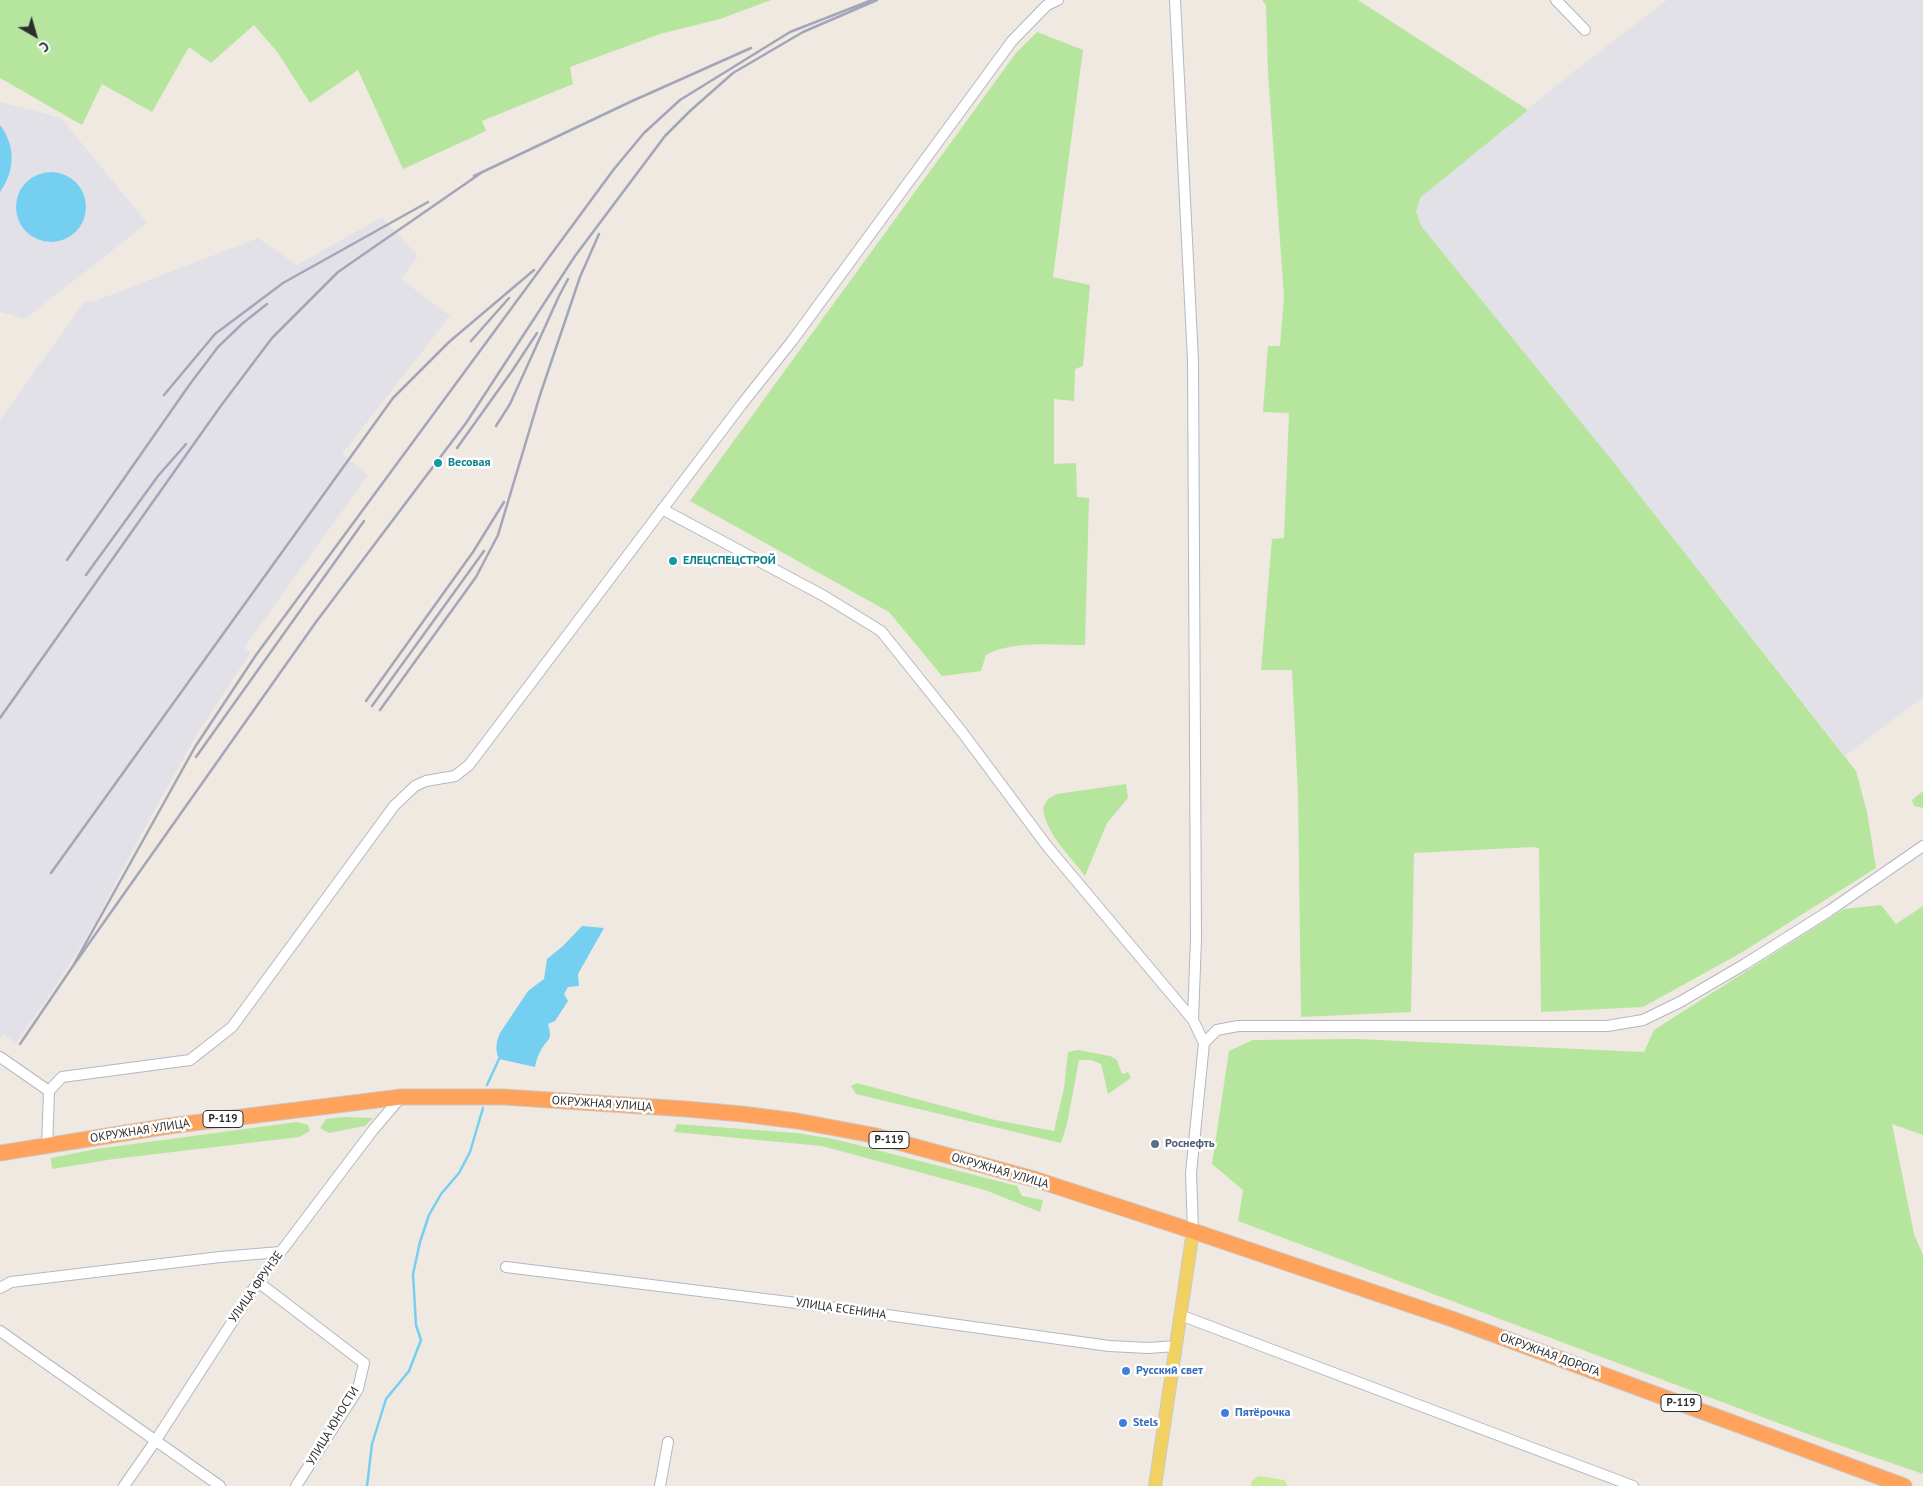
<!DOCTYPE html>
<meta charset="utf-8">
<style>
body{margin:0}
#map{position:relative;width:1923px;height:1486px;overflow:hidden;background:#efe9e1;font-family:"PT Sans",sans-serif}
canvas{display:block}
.north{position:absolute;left:10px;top:10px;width:50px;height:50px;-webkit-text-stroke:4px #fff;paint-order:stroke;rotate:142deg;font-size:14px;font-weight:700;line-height:20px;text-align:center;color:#2e2e2e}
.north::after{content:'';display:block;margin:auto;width:18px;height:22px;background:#2e2e2e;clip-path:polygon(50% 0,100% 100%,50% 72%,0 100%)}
</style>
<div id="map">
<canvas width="1923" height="1486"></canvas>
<div class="north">С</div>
</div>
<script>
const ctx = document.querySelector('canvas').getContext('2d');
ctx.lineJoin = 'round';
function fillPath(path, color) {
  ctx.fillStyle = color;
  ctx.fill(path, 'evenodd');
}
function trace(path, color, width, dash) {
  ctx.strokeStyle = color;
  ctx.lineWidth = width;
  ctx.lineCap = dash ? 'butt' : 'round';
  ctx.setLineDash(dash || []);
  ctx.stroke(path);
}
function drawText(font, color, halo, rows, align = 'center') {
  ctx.font = font + ' "PT Sans",sans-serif';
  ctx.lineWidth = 5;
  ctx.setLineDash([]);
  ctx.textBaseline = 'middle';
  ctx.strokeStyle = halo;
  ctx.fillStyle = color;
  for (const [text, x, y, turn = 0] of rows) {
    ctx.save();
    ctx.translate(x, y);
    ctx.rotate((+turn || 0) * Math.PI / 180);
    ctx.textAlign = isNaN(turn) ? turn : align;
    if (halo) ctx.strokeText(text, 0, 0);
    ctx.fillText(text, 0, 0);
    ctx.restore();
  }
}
fillPath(new Path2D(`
 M 1667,0 L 1923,0 L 1923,697 L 1845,756 L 1637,492 L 1421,226 L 1416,211 L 1421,197 L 1573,72 Z
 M 0,102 L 61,118 L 147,223 L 25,319 L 0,312 Z
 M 382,217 L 418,256 L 401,279 L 450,316 L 342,454 L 368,475 L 244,648 L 251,652 L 198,732 L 145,827 L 91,930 L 45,1002 L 16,1043 L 3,1034 L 0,1038 L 0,420 L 85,301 L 95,301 L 258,238 L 297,265 Z`), '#e3e1e8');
fillPath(new Path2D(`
 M 0,0 L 771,0 L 720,19 L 660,34 L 570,67 L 573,84 L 482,121 L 486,131 L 403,169 L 358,70 L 310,103 L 278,53 L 254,25 L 211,63 L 189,47 L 152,112 L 102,84 L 82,125 L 0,78 Z
 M 1262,0 L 1358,0 L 1528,110 L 1421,197 L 1416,211 L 1421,226 L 1611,459 L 1856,771 L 1867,812 L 1876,868 L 1739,954 L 1643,1007 L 1541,1012 L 1539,848 L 1533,847 L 1414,853 L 1411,1012 L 1301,1017 L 1298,794 L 1292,670 L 1261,670 L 1272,539 L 1284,538 L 1289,413 L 1263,412 L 1268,346 L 1280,346 L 1284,297 L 1268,73 L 1266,5 Z
 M 1037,32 L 1083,50 L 1053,277 L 1090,285 L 1083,366 L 1075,369 L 1074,401 L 1054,399 L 1054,464 L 1076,463 L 1077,497 L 1089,498 L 1085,645 C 1055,645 1012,640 986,655 L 981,671 L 942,676 L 889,612 L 690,501 L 1016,53 Z
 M 1126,784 L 1128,798 L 1107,823 L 1085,876 C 1070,855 1045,834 1043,807 L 1048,799 L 1057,794 Z
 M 1923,791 L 1923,808 L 1914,806 L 1912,800 Z
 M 1881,905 L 1896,924 L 1923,906 L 1923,1135 L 1892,1124 L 1914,1234 L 1923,1255 L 1923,1474 L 1813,1436 L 1238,1221 L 1243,1190 L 1212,1164 L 1229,1051 L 1253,1040 L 1356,1039 L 1644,1052 L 1654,1030 L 1844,909 Z
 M 1078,1050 L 1110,1056 L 1117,1060 L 1122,1074 L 1128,1072 L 1131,1078 L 1108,1094 L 1101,1064 L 1091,1060 L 1079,1060 L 1067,1124 L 1061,1143 L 856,1094 L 851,1086 L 857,1083 L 995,1120 L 1054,1131 L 1064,1088 L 1068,1052 Z
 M 344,1117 L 373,1118 L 365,1126 L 329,1133 L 320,1128 L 326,1119 Z
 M 297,1122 L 308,1125 L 310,1131 L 299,1137 L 114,1159 L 52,1169 L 51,1158 L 96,1149 Z
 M 677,1124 L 796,1133 L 834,1139 L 1017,1186 L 1022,1196 L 1043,1200 L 1040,1212 L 985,1190 L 822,1146 L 674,1132 Z`), '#b6e59e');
fillPath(new Path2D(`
 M 1258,1476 L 1284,1480 L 1288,1486 L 1251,1486 L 1252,1481 Z`), '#c9ec9a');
fillPath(new Path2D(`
 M 0,125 C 16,146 15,171 0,192 Z
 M16 207a35 35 0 1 1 70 0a35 35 0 1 1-70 0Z
 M 582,926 L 604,928 L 578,974 L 579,986 L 568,987 L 564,994 L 568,1001 L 555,1021 L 548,1024 C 553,1041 548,1038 541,1050 C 538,1055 536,1061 535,1067 L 499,1059 C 495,1050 496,1042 500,1033 L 528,991 L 544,979 L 547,959 L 563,946 Z`), '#75cff0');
trace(new Path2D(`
 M 487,1085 L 499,1059
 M 367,1486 L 372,1444 L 386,1399 L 409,1371 L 421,1340 L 416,1325 L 413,1274 L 420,1242 L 429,1215 L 441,1194 L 459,1173 L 470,1152 L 483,1108`), '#75cff0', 2.5);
const minor = new Path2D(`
 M 1175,0 L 1193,361 L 1196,939 L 1193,1020
 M 1556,0 L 1585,30
 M 662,509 L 824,596 L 881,631 L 962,732 L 1047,846 L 1193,1020 L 1204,1043
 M 1204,1043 L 1217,1030 L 1238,1026 L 1607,1026 L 1643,1020 L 1680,1002 L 1745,964 L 1829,911 L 1923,846
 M 0,1057 L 49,1091 L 47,1147
 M 49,1091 L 62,1077 L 190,1060 L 232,1027 L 394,806 L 415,786 L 426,781 L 455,776 L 469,765 L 742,404 L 792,341 L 1012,41 L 1047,5 L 1058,0
 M 1193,1231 L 1191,1173 L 1204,1043
 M 506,1267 L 837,1308 L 1109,1346 L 1148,1348 L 1176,1346
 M 258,1282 L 364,1363 L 358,1389 L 296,1486
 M 0,1288 L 11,1282 L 220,1257 L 280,1252
 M 1180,1315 L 1633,1486
 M 0,1331 L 220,1486
 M 124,1486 L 156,1440 L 258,1282 L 373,1130 L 401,1097
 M 660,1486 L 668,1442`);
const major = new Path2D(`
 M 1155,1486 L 1193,1231`);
const highway = new Path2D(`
 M 0,1153 L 169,1126 L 401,1097 L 504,1097 L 686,1109 L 742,1114 L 797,1121 L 872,1135 L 1034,1179 L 1193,1231 L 1452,1319 L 1904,1486`);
trace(minor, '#b4b7c1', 12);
trace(major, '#c9c9c9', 14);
trace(highway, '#c9c9c9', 17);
trace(minor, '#fff', 10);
trace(major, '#f2d163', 12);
trace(highway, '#ffa35c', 15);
trace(new Path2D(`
 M 872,0 L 790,32 L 680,100 L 644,133 L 614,169 L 256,655 L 195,747 L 73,966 L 316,622 L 466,423 L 575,256 L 665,136 L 690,111 L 733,73 L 803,32 L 877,0
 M 474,176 L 630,102 L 751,48
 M 471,341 L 509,298
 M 164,395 L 215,334 L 283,283 L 428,202
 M 496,426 L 510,404 L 559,296 L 568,279
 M 457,448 L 512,371 L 537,333
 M 67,560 L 190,384 L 218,347 L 243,323 L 267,304
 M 86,575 L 158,476 L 186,444
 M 366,701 L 473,552 L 504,502
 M 372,706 L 484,551
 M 380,710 L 476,577 L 498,535 L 540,395 L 580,277 L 599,234
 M 0,718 L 220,407 L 272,338 L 338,272 L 481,173
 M 196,757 L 364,521
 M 51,873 L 393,398 L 449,342 L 534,270
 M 20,1044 L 73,966`), '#a3a6b8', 2.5);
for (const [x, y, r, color] of [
 [438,463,5,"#0f9aa8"],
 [673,561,5,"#0f9aa8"],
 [1155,1144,5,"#5c6f8a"],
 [1126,1371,5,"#3f7fe0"],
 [1225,1413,5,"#3f7fe0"],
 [1123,1423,5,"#3f7fe0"]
]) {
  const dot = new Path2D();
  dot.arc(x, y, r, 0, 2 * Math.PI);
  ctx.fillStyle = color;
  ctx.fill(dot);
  trace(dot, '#fff', 2);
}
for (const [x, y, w] of [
 [223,1119,40],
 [889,1140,40],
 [1681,1403,40]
]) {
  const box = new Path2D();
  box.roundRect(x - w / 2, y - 8.5, w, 17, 4);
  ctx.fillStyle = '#fff';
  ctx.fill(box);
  trace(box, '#2e2e2e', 1);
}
drawText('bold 11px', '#2e2e2e', null, [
 ["Р-119",223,1119],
 ["Р-119",889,1140],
 ["Р-119",1681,1403]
]);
drawText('bold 12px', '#0d838f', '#fff', [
 ["Весовая",448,463],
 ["ЕЛЕЦСПЕЦСТРОЙ",683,561]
], 'left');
drawText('12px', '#2e2e2e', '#fff', [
 ["ОКРУЖНАЯ УЛИЦА",602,1104,4],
 ["ОКРУЖНАЯ УЛИЦА",140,1131,-9],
 ["ОКРУЖНАЯ УЛИЦА",1000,1171,16],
 ["УЛИЦА ФРУНЗЕ",256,1287,-55],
 ["УЛИЦА ЕСЕНИНА",841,1309,8],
 ["ОКРУЖНАЯ ДОРОГА",1550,1355,20],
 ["УЛИЦА ЮНОСТИ",333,1426,-59]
]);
drawText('bold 12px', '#4e5e75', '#fff', [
 ["Роснефть",1165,1144]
], 'left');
drawText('bold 12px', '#366cbe', '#fff', [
 ["Русский свет",1136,1371],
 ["Пятёрочка",1235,1413],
 ["Stels",1133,1423]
], 'left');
</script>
